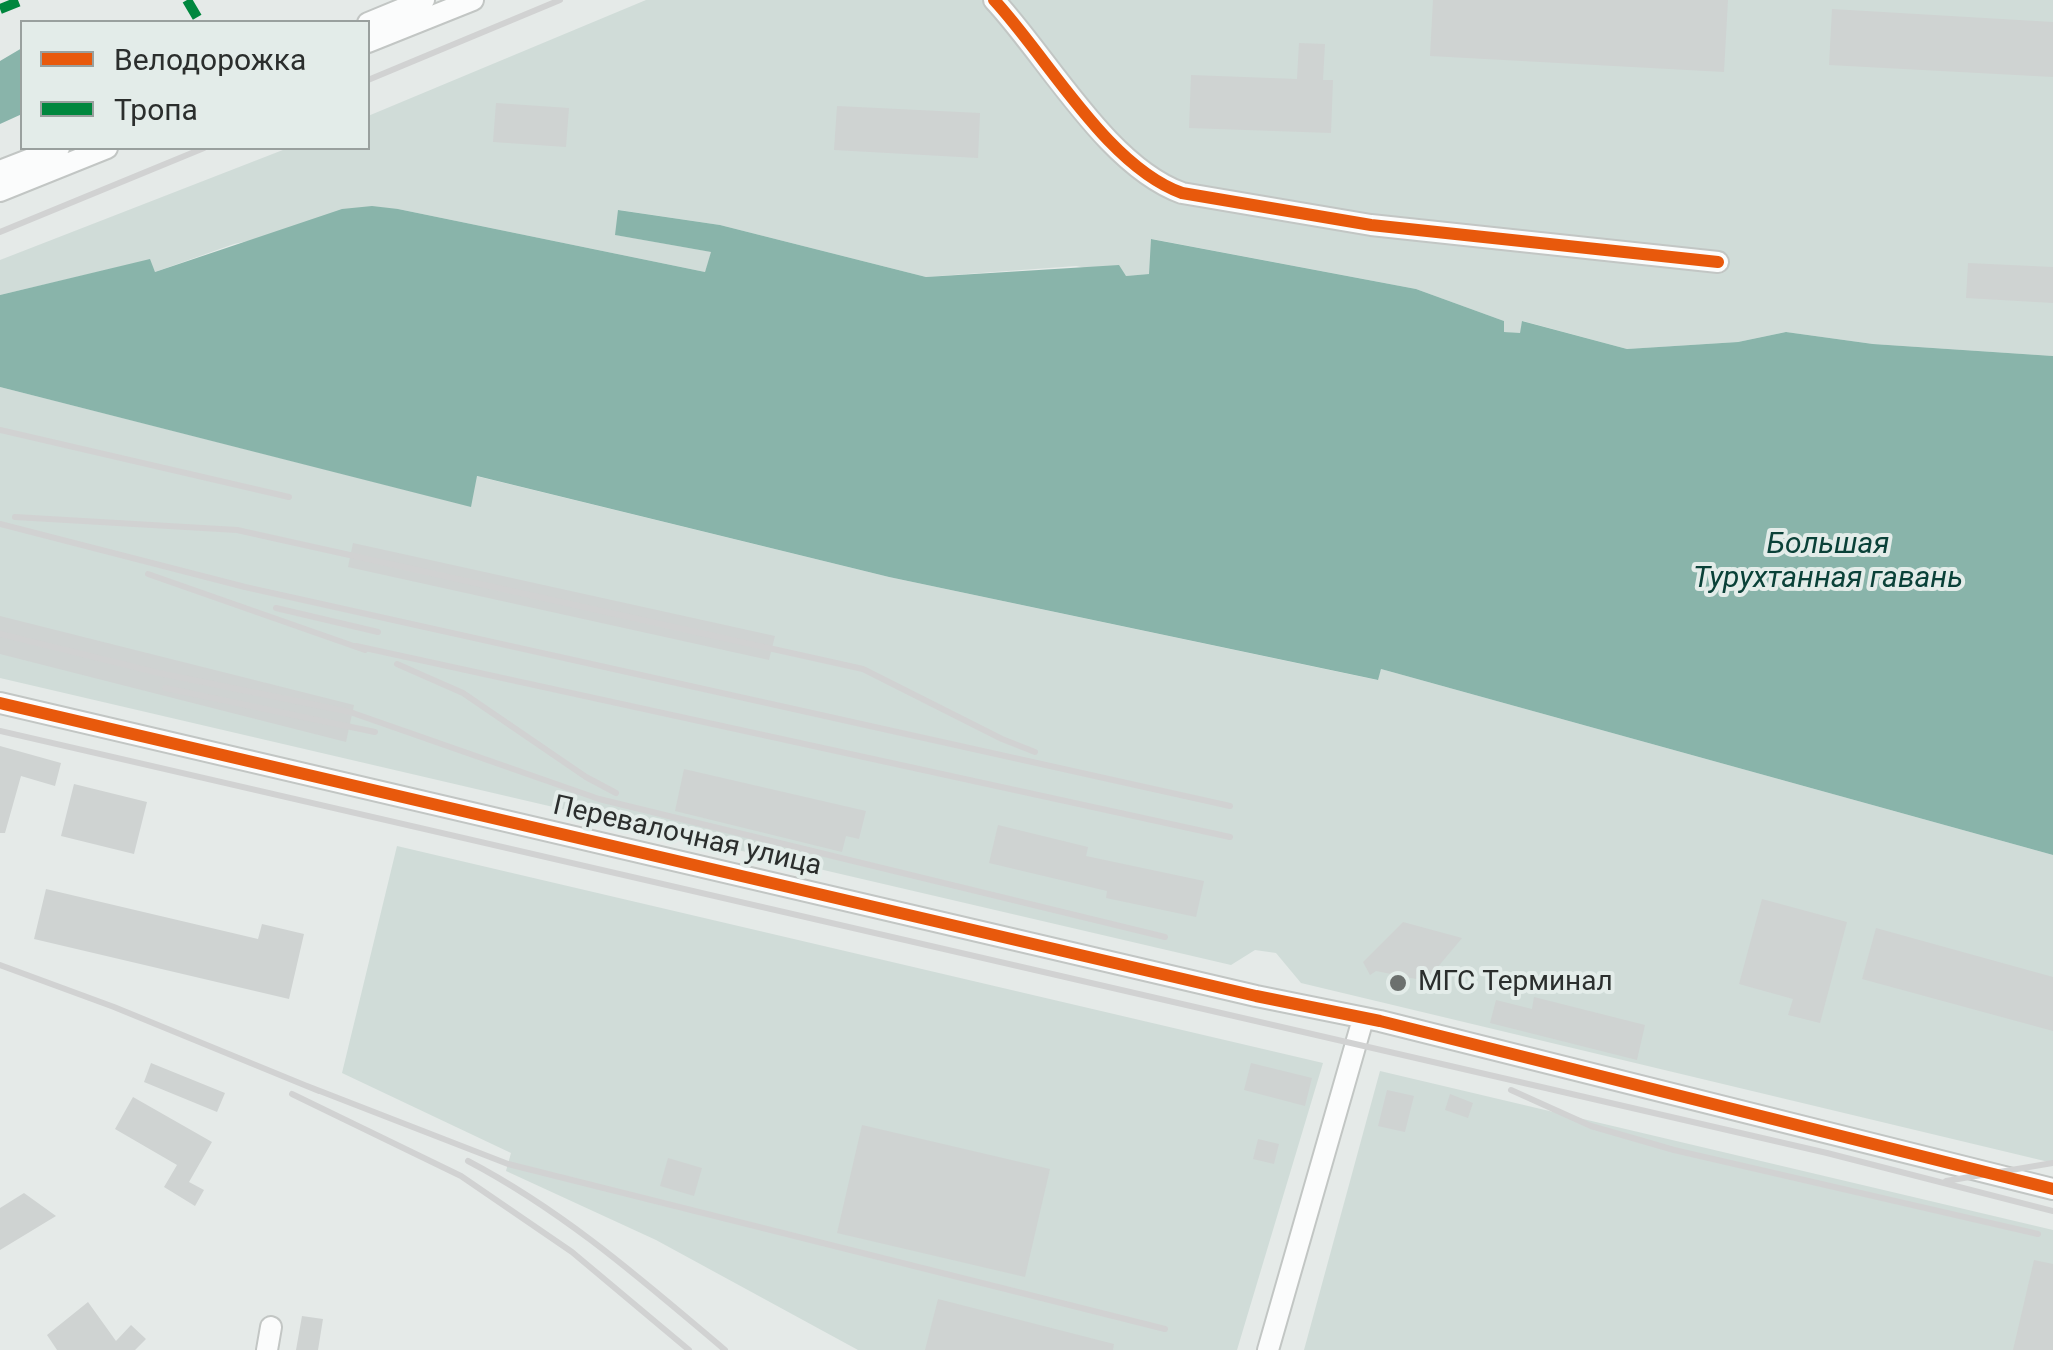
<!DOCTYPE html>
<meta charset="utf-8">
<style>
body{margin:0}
#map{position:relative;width:2053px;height:1350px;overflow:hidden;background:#e5eae8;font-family:Roboto,sans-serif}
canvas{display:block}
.legend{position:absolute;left:20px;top:20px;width:350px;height:130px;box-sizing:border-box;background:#e3ece9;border:2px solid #99a09e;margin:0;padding:12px 18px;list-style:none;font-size:30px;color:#2b2e2d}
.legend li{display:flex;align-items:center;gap:20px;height:50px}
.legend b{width:50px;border:2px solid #99a09e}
</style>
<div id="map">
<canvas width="2053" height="1350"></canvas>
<ul class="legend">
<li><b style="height:12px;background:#e8590c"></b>Велодорожка</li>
<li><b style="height:12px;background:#00873e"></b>Тропа</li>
</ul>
</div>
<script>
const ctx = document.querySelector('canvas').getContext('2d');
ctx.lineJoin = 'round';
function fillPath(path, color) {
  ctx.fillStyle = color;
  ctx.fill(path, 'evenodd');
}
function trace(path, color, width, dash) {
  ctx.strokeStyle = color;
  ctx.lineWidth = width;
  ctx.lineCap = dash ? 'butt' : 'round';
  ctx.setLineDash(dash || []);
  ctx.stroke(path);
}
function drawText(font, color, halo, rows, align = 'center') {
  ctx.font = font + ' Roboto,sans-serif';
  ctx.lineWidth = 8;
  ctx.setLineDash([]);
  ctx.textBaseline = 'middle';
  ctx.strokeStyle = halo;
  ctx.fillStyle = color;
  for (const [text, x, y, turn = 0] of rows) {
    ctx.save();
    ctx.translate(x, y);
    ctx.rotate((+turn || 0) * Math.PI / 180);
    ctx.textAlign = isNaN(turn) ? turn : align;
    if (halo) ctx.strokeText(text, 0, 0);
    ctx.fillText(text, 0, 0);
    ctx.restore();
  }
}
fillPath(new Path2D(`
 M 646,0 L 2053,0 L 2053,356 L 1873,344 L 1786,332 L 1738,342 L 1627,349 L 1523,321 L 1520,334 L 1504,332 L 1504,321 L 1416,289 L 1152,239 L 1150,274 L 1126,276 L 1076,266 L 926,277 L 720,225 L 619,210 L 616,235 L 712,252 L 705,272 L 398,209 L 234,244 L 155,272 L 149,260 L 0,295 L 0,260 L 288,148 L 368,148 L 368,116 Z
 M 0,387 L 470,506 L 476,476 L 889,577 L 1377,680 L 1381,669 L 2053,855 L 2053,1163 L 1301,983 L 1276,953 L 1255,950 L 1231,965 L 0,678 Z
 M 397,846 L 1323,1063 L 1237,1350 L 858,1350 L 656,1240 L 506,1171 L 511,1153 L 342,1073 Z
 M 1380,1071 L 2053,1230 L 2053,1350 L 1304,1350 Z`), '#d0dcd8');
fillPath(new Path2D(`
 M 22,48 L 22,114 L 0,124 L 0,61 Z
 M 372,206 L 398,209 L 705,272 L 711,252 L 615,235 L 618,210 L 720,225 L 926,277 L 1119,265 L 1126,276 L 1149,274 L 1151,239 L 1416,289 L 1504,321 L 1504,332 L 1520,333 L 1522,321 L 1627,349 L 1738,342 L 1786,332 L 1873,344 L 2053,356 L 2053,855 L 1381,669 L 1378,680 L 889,577 L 477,476 L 471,507 L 0,387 L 0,295 L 150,259 L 155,272 L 342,209 Z`), '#89b4aa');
fillPath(new Path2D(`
 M 1433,0 L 1728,0 L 1724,72 L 1430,56 Z
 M 1832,9 L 2053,22 L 2053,77 L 1829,65 Z
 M 1299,43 L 1325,44 L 1323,80 L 1333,80 L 1331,133 L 1189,128 L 1191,75 L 1297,79 Z
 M 496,103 L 569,108 L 566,147 L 493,142 Z
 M 837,106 L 980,113 L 978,158 L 834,150 Z
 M 1968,263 L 2053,267 L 2053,303 L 1966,298 Z
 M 353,543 L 775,636 L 769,660 L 348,567 Z
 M 0,616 L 354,705 L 346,742 L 0,654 Z
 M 0,746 L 61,763 L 55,786 L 21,776 L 5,833 L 0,833 Z
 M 684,769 L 866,811 L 859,839 L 846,836 L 842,852 L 675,811 Z
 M 74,784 L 147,802 L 134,854 L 61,836 Z
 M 998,825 L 1088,847 L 1086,856 L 1204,881 L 1196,917 L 1106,898 L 1107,891 L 989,863 Z
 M 46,889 L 258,939 L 262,924 L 304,934 L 289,999 L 34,939 Z
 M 1762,899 L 1847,922 L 1820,1023 L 1788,1015 L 1793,999 L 1739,984 Z
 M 1403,922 L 1462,938 L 1426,981 L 1376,971 L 1370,975 L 1363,962 Z
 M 1876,928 L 2053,977 L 2053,1031 L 1862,979 Z
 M 1534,997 L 1645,1025 L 1637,1060 L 1490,1023 L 1496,1000 L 1532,1009 Z
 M 151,1063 L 225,1093 L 217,1112 L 144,1082 Z
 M 1251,1063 L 1312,1078 L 1305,1106 L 1244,1090 Z
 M 1387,1090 L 1414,1096 L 1405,1132 L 1378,1126 Z
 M 1450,1094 L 1473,1103 L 1468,1118 L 1445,1110 Z
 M 133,1097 L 212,1142 L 189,1182 L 204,1190 L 195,1206 L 164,1187 L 177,1165 L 115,1129 Z
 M 862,1125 L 1050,1169 L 1025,1277 L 837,1233 Z
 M 1258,1139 L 1279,1144 L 1274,1164 L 1253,1159 Z
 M 668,1158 L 702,1168 L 694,1196 L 660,1186 Z
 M 24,1193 L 56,1216 L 0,1250 L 0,1208 Z
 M 2034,1260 L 2053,1264 L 2053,1350 L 2013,1350 Z
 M 938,1299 L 1114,1344 L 1113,1350 L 925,1350 Z
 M 88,1302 L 116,1341 L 131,1325 L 146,1339 L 135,1350 L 57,1350 L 47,1335 Z
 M 302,1316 L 323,1319 L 318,1350 L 296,1350 Z`), '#cfd3d2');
const minor = new Path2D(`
 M 994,0 C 1048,58 1107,166 1182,193 L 1371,225 L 1718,262
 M 368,23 L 424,0
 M 368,42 L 473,0
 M 0,171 L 59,148
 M 0,191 L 107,148
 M 0,703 L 1256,996 L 1380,1021 L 2053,1189
 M 267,1350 L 271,1327
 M 1268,1350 L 1363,1019`);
trace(minor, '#c2c6c4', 24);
trace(minor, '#fbfcfc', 20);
trace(new Path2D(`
 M 368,80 L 560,0
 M 0,232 L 204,148
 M 0,430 L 289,497
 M 15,517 L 237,530 L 863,669 L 1002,739 L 1035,752
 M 0,524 L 245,587 L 1230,806
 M 148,574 L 365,650
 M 276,608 L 378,632
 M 0,634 L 159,673 L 350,712 L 599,799 L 1165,937
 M 356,646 L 1230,837
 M 397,664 L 463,693 L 586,777 L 616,793
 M 165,688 L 375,732
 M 0,731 L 1827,1153 L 2053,1211
 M 0,965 L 114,1007 L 319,1091
 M 307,1086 L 508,1164 L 1165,1329
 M 1511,1090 L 1591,1126 L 1674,1150 L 2038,1234
 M 292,1094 L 461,1176 L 572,1252 L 689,1350
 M 468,1161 C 565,1212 642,1280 725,1350
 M 1946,1181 L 2053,1163`), '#d1d2d2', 6);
trace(new Path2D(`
 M 187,0 L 200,22
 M 0,9 L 23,0`), '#00873e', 10, [20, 10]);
trace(new Path2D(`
 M 994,0 C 1048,58 1107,166 1182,193 L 1371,225 L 1718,262
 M 0,703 L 1256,996 L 1380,1021 L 2053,1189`), '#e8590c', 12);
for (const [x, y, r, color] of [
 [1398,983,10,"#6c706e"]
]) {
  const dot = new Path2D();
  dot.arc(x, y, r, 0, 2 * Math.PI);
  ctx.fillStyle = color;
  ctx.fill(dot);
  trace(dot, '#e3ece9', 4);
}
drawText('28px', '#2b2e2d', '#e3ece9', [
 ["Перевалочная улица",687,837,13]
]);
drawText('28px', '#2b2e2d', '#e3ece9', [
 ["МГС Терминал",1418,983]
], 'left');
drawText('italic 30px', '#0a4138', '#e3ece9', [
 ["Большая",1828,545],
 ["Турухтанная гавань",1828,579]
]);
</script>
